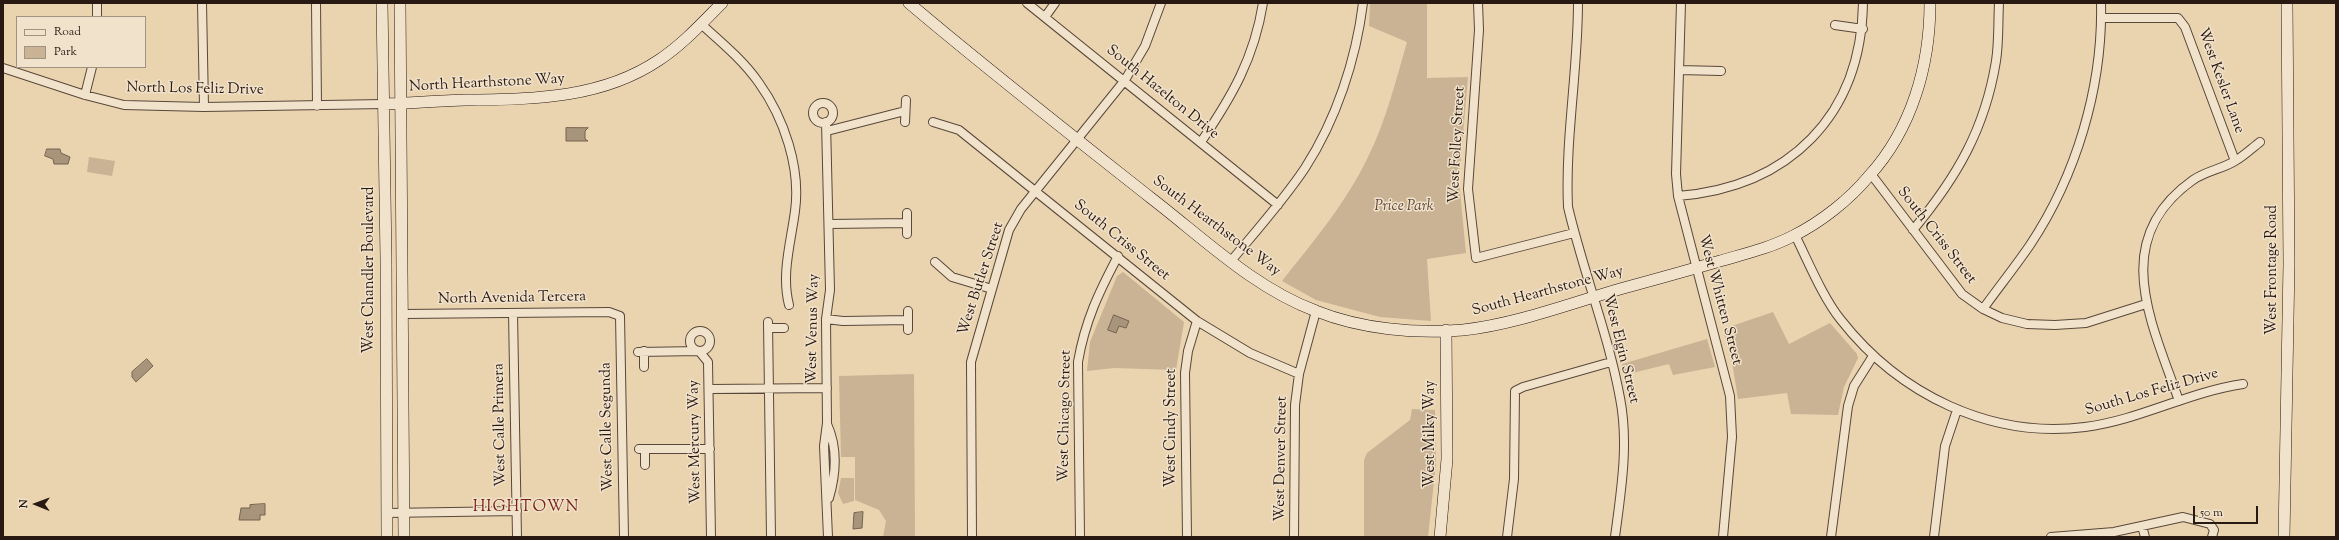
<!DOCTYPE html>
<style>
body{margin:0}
#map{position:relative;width:2339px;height:540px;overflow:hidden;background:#ead3af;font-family:"Sorts Mill Goudy",serif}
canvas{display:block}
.frame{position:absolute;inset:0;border:4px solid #291913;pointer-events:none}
.legend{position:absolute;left:16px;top:16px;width:130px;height:52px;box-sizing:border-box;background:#f1e2cb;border:1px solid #a19281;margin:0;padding:5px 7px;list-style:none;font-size:12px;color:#291913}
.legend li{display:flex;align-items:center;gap:8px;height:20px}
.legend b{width:20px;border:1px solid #a19281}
.north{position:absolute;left:16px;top:484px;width:40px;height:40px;-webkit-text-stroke:3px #f1e2cb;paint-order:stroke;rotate:271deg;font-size:11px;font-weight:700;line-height:16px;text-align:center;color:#291913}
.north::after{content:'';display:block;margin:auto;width:14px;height:18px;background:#291913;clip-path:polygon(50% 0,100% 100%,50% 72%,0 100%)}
.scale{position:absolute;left:2193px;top:506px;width:65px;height:18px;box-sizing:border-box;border:2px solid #291913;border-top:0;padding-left:5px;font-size:12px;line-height:14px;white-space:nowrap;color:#291913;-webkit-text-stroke:3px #f1e2cb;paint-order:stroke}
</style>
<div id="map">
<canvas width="2339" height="540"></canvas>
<div class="frame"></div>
<ul class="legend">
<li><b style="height:5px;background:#f1e2cb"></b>Road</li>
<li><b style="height:11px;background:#c9b394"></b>Park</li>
</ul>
<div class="north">N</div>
<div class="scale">50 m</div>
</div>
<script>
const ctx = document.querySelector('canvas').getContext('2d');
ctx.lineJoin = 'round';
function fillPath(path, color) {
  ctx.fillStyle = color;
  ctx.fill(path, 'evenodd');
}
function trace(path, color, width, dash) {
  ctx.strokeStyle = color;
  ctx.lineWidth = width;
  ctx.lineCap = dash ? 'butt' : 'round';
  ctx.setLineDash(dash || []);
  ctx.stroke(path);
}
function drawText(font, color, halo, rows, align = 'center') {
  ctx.font = font + ' "Sorts Mill Goudy",serif';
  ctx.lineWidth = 3;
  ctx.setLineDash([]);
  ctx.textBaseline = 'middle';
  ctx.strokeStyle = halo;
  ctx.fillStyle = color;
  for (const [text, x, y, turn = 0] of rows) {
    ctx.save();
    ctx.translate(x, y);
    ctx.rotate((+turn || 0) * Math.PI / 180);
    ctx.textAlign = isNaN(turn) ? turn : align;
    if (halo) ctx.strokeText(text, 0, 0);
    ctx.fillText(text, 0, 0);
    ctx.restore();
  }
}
fillPath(new Path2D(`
 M 1370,3 L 1427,3 L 1427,78 L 1468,77 L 1459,181 L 1466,253 L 1427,259 L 1431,321 L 1380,317 L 1316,300 L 1282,281 C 1313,242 1346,203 1368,157 C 1386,121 1396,80 1407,42 L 1369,26 Z
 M 89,157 L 115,161 L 112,176 L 87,172 Z
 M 1123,272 L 1184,322 L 1176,370 L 1114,368 L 1087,371 L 1090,342 L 1117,276 Z
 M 1773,312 L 1789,344 L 1830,323 L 1857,354 L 1858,358 L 1844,387 L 1838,415 L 1791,414 L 1787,393 L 1738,399 L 1732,362 L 1723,329 Z
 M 1707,339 L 1715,367 L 1673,375 L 1669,364 L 1624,375 L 1622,364 Z
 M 914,374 L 915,537 L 883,537 L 886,521 L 879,510 L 855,500 L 855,457 L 841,457 L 839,376 Z
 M 1412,409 L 1435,410 L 1436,463 L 1428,537 L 1364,537 L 1364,460 L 1367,453 L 1410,420 Z
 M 841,478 L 854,478 L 854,501 L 843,504 L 838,493 Z`), '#c9b394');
const water = new Path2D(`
 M 588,128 L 585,131 L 585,139 L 588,141 L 566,141 L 566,128 Z
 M 47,149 L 60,149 L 61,153 L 70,157 L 68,164 L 54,164 L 53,159 L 45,156 Z
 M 1114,315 L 1129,321 L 1126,328 L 1119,326 L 1116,333 L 1108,330 Z
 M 147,359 L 153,366 L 136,382 L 132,377 L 132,372 Z
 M 265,504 L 265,515 L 260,515 L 260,520 L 239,520 L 241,508 L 250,508 L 250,505 Z
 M 863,512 L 862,528 L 853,529 L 854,513 Z`);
fillPath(water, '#a8947a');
trace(water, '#756351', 1);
const street = new Path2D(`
 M 97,3 L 97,17
 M 202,3 L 204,107
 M 316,3 L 317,106
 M 1027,3 L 1278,205
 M 1478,3 L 1479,30 L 1468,189 L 1476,258 L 1574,233
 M 1578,3 C 1578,71 1565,139 1568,207 C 1583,271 1608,333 1620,398 C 1629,444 1621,491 1615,537
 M 1681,3 L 1676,174 L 1678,196 L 1730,396 L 1732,437 L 1723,537
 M 1045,17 L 1055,3
 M 2101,18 L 2178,18 L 2185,27 L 2235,161
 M 701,24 C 721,42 743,60 759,83 C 784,118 801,168 795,211 C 791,242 781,274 789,305
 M 1835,25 L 1863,29
 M 3,68 L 85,95 L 124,105 L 204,107 L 384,104
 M 1679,70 L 1721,71
 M 85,95 L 92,67
 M813 113a10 10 0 1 1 20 0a10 10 0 1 1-20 0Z
 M 826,122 L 830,290 L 826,319 L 827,423 L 824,446 L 828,537
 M 905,122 L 906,100
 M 933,122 L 959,130 L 1197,321 L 1250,353 L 1299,374
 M 827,131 L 905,111
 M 1201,142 C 1232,96 1254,59 1263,3
 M 1871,174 L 1962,294 L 1983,309 L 2002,318 L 2027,324 L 2055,325 L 2086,323 L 2146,304
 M 1678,196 C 1789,187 1861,116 1863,3
 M 907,213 L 907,234
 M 829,224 L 907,223
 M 1913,230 C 1957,177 1985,129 1996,61 C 1999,42 1998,22 1999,3
 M 1795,235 C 1808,261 1823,298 1841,320 C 1899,394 1990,439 2085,427 C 2140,420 2188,392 2243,384
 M 1231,261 C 1256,231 1283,201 1305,168 C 1336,120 1356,60 1363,3
 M 935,262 L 952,277 L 992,289
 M 1983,309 C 1998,288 2015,267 2030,245 C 2076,176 2103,87 2101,3
 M 513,313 L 517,537
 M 403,314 L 609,312 L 620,316 L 624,537
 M 826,319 L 843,321 L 908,320
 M 768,322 L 771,537
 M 768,328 L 784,328
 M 908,330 L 908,311
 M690 341a10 10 0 1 1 20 0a10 10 0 1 1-20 0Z
 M 644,351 L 644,367
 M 638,352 L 699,351 L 708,362 L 711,537
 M 710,389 L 827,388
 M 2179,401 C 2152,323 2108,240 2193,180 C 2206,171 2222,169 2235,161 C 2244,156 2252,148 2260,142
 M 827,424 C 838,448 836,474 829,498
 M 639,449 L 710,449
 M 645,449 L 645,465
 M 386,513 L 517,511
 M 2142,526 L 2145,537
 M 972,537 L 971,362 L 1009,230 L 1021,209 L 1125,80 L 1145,46 L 1161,3
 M 1080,537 L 1078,362 C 1085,321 1099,292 1118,256
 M 1187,537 L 1185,373 L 1188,351 L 1197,321
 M 1294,537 L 1295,405 L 1299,374 L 1316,311
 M 1507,537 L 1514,479 L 1515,391 L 1523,387 L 1611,362
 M 1831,537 L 1848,406 L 1854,386 L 1873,356
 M 1934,537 L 1945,446 L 1957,410
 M 2051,537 L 2114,532 L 2183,517 L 2210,524 L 2214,530 L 2212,537`);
const secondary = new Path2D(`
 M 382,3 L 386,259 L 387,537
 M 400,3 L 404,537
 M 909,3 C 988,70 1070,134 1151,198 C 1203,238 1254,288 1316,311 C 1361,329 1415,334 1463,330 C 1516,324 1569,304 1620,289 C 1653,280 1686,271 1720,261 C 1744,254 1770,248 1793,236 C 1821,222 1849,200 1869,176 C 1912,129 1930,65 1930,3
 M 384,104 C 411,103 438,101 466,100 C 533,99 601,99 659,60 C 683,44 702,23 722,3
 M 1440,537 L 1447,459 L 1446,330
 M 2284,537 L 2289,264 L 2287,3`);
trace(street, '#59483a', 10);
trace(secondary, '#291913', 12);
trace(street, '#f1e2cb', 8);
trace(secondary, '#f1e2cb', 11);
drawText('15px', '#291913', '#f1e2cb', [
 ["West Kesler Lane",2220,81,70],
 ["North Hearthstone Way",487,84,-3],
 ["North Los Feliz Drive",195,90,1],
 ["South Hazelton Drive",1162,93,39],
 ["West Folley Street",1458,145,-87],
 ["South Hearthstone Way",1216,227,37],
 ["South Criss Street",1936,236,52],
 ["South Criss Street",1121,241,39],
 ["West Chandler Boulevard",370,270,-90],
 ["West Frontage Road",2273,270,-90],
 ["West Butler Street",982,279,-72],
 ["South Hearthstone Way",1548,292,-15],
 ["North Avenida Tercera",512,299,-1],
 ["West Whitten Street",1719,300,75],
 ["West Venus Way",814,329,-89],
 ["West Elgin Street",1620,349,76],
 ["South Los Feliz Drive",2152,393,-16],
 ["West Chicago Street",1066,416,-89],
 ["West Calle Primera",501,425,-91],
 ["West Calle Segunda",608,427,-91],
 ["West Cindy Street",1172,428,-90],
 ["West Milky Way",1431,434,-90],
 ["West Mercury Way",696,442,-91],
 ["West Denver Street",1282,459,-89]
]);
drawText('italic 15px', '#59473a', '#f1e2cb', [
 ["Price Park",1404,207]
]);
ctx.letterSpacing = '1px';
drawText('16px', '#7a1f14', '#f1e2cb', [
 ["HIGHTOWN",526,508]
]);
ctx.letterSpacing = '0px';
</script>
